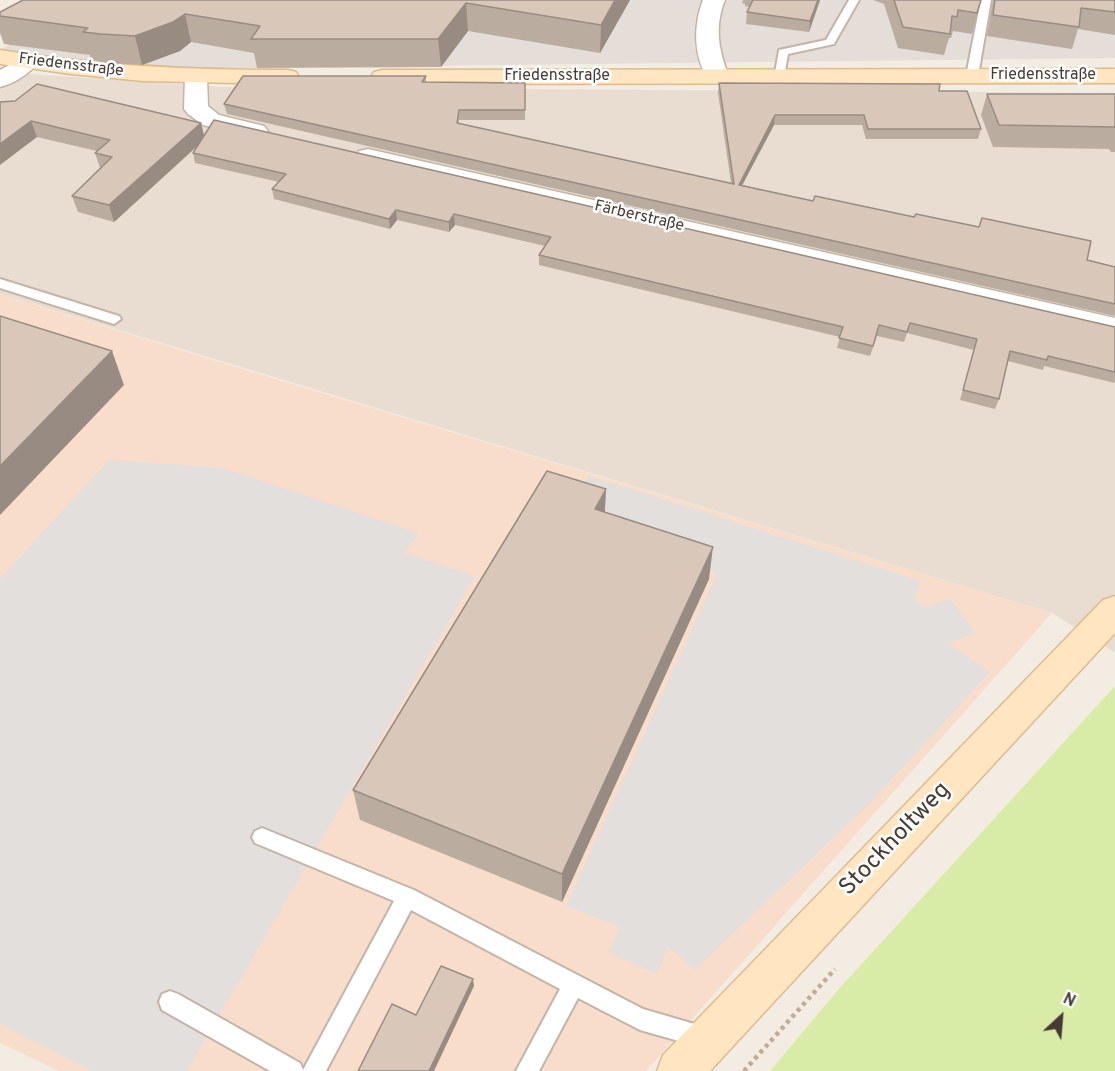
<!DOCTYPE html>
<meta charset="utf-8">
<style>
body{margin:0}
#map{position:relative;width:1115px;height:1071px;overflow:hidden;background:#f3ece3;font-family:Overpass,sans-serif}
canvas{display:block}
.north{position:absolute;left:1031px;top:987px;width:60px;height:60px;-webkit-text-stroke:4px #fff;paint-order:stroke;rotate:26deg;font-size:16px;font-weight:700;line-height:24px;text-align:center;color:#463b33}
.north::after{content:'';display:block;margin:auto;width:21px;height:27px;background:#463b33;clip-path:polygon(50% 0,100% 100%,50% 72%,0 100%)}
</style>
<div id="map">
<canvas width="1115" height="1071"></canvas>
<div class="north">N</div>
</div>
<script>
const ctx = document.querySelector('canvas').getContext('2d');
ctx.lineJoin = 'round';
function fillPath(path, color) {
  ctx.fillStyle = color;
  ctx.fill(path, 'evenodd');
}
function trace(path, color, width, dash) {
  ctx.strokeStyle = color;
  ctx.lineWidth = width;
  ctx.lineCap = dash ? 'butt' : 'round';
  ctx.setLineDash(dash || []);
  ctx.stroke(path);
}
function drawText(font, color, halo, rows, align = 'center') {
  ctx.font = font + ' Overpass,sans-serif';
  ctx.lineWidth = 5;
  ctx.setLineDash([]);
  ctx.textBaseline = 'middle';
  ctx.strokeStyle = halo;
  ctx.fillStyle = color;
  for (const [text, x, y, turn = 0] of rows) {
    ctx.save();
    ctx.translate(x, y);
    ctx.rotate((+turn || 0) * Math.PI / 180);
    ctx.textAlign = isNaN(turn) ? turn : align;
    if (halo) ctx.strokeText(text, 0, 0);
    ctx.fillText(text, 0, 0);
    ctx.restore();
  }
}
fillPath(new Path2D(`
 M 0,72 L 222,87 L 1115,93 L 1115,653 L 1052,613 L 0,294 Z`), '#e8ddd0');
fillPath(new Path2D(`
 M 0,294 L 213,360 L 1052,613 L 646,1071 L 59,1071 L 0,1043 Z`), '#f8ddcb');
fillPath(new Path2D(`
 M 91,0 L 1115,0 L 1115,58 L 150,69 L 28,57 L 1,49 Z`), '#e5ddd8');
fillPath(new Path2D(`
 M 1115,686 L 1115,1071 L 770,1071 L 838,990 Z`), '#d9eca7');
fillPath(new Path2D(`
 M 109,460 L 223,468 L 418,533 L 405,553 L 475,576 L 187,1071 L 92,1071 L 0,1024 L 0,579 Z
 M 589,476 L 921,581 L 914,599 L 924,607 L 951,599 L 975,634 L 948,643 L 990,672 L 870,803 L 694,970 L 668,946 L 657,974 L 609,953 L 620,927 L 566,906 L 715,578 L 713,570 L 616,538 L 570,510 Z`), '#e3dfdc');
const lane = new Path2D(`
 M 849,0 L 859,0 L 834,44 L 788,54 L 784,77 L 774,79 L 779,50 L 826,40 Z
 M 981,0 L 991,0 L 978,76 L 972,79 L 966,76 Z
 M 0,279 L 119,316 L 121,319 L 114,324 L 0,288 Z
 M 262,828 L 414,890 L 643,1009 L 715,1030 L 718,1038 L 715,1046 L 707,1049 L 640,1030 L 578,998 L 539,1071 L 516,1071 L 560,989 L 411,910 L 326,1071 L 270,1071 L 162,1010 L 159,1002 L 162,994 L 170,991 L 178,994 L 300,1063 L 303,1070 L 394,901 L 255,843 L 252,837 L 255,831 Z`);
const street = new Path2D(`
 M 703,0 L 725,0 C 714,27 719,51 729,77 L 726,82 L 710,82 C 693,58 693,26 703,0 Z
 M 27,55 L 35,57 L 38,62 C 31,73 13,84 0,87 L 0,70 Z
 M 196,70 L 204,72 L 207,77 L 208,106 L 219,115 L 264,126 L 268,131 L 264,136 L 256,138 L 203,125 L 188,114 L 184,109 L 185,77 L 188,72 Z
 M 368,149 L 1115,318 L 1115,336 L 359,161 L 356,156 L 359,151 Z`);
const secondary = new Path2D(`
 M 0,50 C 96,66 191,70 288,70 L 296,72 L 299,77 L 296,82 L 288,84 L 143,81 L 71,74 L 0,64 Z
 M 1115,69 L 1115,83 L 382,84 L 374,82 L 371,77 L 374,72 L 382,70 Z
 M 1115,596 L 1115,633 L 710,1071 L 657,1071 L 663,1055 L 1103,600 Z`);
trace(lane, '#c3b4a8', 4);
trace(street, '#c3b4a8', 3);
trace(secondary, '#dbbb8f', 3);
trace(new Path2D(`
 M 744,1071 L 835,969`), '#c3ab94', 4.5, [4, 4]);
fillPath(lane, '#fff');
fillPath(street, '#fff');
fillPath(secondary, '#ffe6c1');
fillPath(new Path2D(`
 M 23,0 L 630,0 L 600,53 L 468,31 L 441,67 L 257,68 L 254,53 L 191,42 L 180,51 L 142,65 L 109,63 L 91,60 L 90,55 L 4,44 L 0,33 L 0,12 Z
 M 743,0 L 820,0 L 809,32 L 746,24 L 747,12 L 749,7 L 745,6 L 745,4 L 742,3 Z
 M 873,0 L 981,0 L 972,34 L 953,31 L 951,38 L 949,38 L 944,55 L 898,48 L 884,4 Z
 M 993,0 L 1115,0 L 1115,35 L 1078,29 L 1072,49 L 987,36 Z
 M 426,76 L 426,82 L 525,83 L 525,120 L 459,120 L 459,124 L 731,183 L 718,93 L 719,83 L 939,91 L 981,129 L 978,139 L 866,139 L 862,125 L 774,125 L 742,185 L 1115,267 L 1115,316 L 227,114 L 224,104 Z
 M 987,94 L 1115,94 L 1115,152 L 1111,152 L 1109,149 L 993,147 L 981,115 Z
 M 0,102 L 204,136 L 1115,327 L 1115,383 L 1044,366 L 1043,370 L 1008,361 L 999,399 L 995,409 L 960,400 L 974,350 L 907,333 L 904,342 L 877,336 L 870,356 L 837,348 L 840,337 L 539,265 L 539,255 L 545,246 L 455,225 L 449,232 L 397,220 L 390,229 L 274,199 L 272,189 L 279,182 L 195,163 L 193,153 L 197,146 L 114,222 L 78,212 L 72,196 L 100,168 L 95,153 L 97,151 L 37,137 Z
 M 606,489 L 605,512 L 709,579 L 562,902 L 360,820 L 353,790 Z`), '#bbaca0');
fillPath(new Path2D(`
 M 615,0 L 630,0 L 600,53 L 601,25 Z
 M 818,0 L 820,0 L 809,32 L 810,21 Z
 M 466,3 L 468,31 L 441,67 L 438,39 Z
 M 185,14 L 191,42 L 180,51 L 142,65 L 135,36 Z
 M 775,115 L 774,125 L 737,195 L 739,185 Z
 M 31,121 L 37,137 L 0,165 L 0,144 Z
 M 201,123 L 205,139 L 114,222 L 109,205 Z
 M 396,210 L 397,220 L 390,229 L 389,219 Z
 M 454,214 L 455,225 L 449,232 L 449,222 Z
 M 112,351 L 124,385 L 0,515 L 0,466 Z
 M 606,489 L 604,522 L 595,509 Z
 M 713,547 L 709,579 L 562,902 L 562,874 Z
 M 473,979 L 474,986 L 434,1071 L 429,1071 Z`), '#988c82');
const building = new Path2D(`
 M 23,0 L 615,0 L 601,25 L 466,3 L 438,39 L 251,39 L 260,26 L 185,14 L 173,22 L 135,36 L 101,34 L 83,32 L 88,28 L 0,16 L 0,12 Z
 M 753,0 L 818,0 L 810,21 L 747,12 Z
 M 894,0 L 981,0 L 977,13 L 958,10 L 957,17 L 952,16 L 950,34 L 903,27 Z
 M 995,0 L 1115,0 L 1115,12 L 1081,8 L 1079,27 L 993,15 Z
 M 243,76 L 426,76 L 422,82 L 525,83 L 525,110 L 459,110 L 457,123 L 734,184 L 719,83 L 940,84 L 939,91 L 967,91 L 981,129 L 868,129 L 864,115 L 775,115 L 739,185 L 813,201 L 815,196 L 914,217 L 916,214 L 979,227 L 982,218 L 1091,241 L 1087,260 L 1115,267 L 1115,304 L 224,104 Z
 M 37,84 L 201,123 L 109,205 L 72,196 L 112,157 L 95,153 L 110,140 L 31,121 L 0,144 L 0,102 L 15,101 Z
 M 987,94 L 1115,94 L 1115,127 L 999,125 Z
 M 214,120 L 1115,327 L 1115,372 L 1048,356 L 1047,360 L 1010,351 L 999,399 L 963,390 L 977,339 L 910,323 L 907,332 L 879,325 L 873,346 L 839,338 L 843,327 L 539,255 L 551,237 L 454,214 L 449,222 L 396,210 L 389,219 L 272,189 L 286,174 L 193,153 Z
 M 0,316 L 112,351 L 0,466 Z
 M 547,471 L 606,489 L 595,509 L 713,547 L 562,874 L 353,790 Z
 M 441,966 L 473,979 L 429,1071 L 358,1071 L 392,1004 L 416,1015 Z`);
fillPath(building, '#d9c8ba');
trace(building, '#988c82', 1.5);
drawText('16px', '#463b33', '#fff', [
 ["Friedensstraße",71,66,7],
 ["Friedensstraße",1043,76],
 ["Friedensstraße",557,77],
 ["Färberstraße",639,217,13]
]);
drawText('24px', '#463b33', '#fff', [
 ["Stockholtweg",896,840,-46]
]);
</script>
